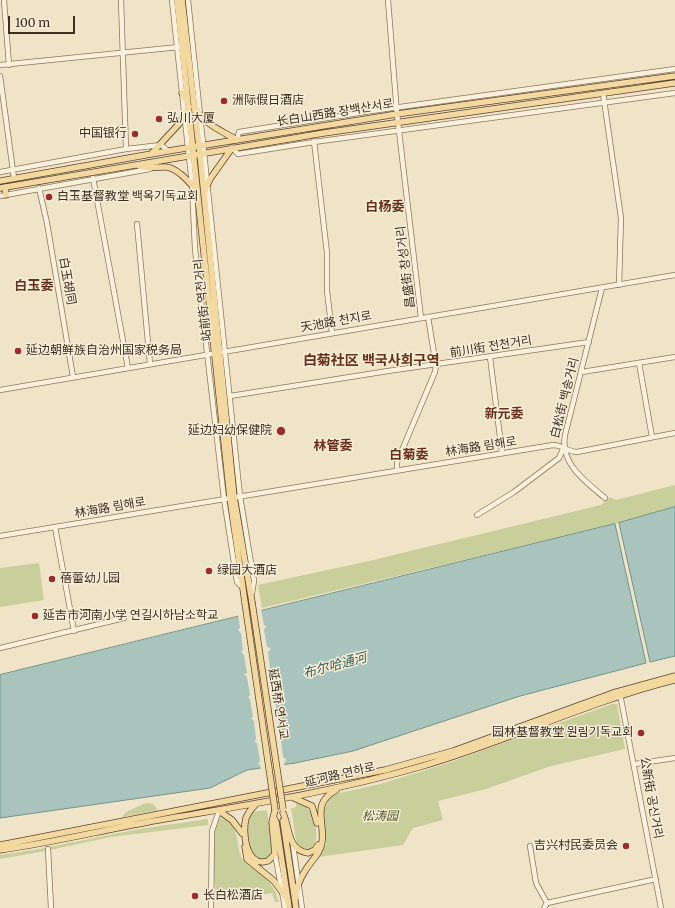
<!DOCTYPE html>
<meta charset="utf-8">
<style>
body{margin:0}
#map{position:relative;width:675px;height:908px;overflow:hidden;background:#f0e4c8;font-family:Merriweather,serif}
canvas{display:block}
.scale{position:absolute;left:8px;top:16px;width:67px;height:18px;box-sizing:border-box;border:2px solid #3d2e20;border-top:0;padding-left:5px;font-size:12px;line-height:14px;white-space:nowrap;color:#3d2e20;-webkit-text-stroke:3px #f7eed8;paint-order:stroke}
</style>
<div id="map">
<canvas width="675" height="908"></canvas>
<div class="scale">100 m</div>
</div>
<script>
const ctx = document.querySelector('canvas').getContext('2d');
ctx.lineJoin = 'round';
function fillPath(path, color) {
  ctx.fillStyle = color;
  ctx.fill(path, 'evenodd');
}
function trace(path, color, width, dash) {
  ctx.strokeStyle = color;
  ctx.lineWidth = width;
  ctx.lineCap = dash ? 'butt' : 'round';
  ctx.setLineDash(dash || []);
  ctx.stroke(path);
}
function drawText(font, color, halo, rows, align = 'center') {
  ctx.font = font + ' Merriweather,"Noto Sans SC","Noto Sans KR",serif';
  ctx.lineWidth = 3;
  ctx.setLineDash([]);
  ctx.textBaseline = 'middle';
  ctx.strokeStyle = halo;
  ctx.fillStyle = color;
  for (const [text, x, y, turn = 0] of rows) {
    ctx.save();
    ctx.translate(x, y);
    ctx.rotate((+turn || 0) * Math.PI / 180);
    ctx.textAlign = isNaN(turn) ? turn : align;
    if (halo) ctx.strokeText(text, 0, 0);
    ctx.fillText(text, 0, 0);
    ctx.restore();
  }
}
fillPath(new Path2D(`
 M 675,485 L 675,507 L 619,523 L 262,608 L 258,585 L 369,561 L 601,505 L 610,497 L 616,500 Z
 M 39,563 L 44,600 L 0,607 L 0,568 Z
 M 612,704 L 617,704 L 625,749 L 551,766 L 486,789 L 438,801 L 443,820 L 413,828 L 403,845 L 319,857 L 326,844 L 324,811 L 328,801 L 335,794 L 380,784 L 445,764 Z
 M 146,803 L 153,804 L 158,810 L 122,817 L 126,812 Z
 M 296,803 C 320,803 326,864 297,846 L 291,808 L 296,807 Z
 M 267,810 L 273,851 C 270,862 256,862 252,852 C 247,842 246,821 253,812 Z
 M 217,818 C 243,820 234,847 243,860 C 246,864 251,867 255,870 C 268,879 275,887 279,902 L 275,902 L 272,893 L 217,901 C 213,874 210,844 217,818 Z
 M 208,819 L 208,825 L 111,837 L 50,850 L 49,847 L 139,829 Z
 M 45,848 L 46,851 L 0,859 L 0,855 Z`), '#c9cf9b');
const water = new Path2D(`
 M 675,507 L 675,656 L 650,662 L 619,523 Z
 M 615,524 L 646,663 L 520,696 L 353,751 L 295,763 L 247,770 L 210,788 L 0,818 L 0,675 Z`);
fillPath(water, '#a9c4bc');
trace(water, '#6f938a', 1);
fillPath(new Path2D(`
 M 261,609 L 264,625 L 266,626 L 264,630 L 267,647 L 270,648 L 270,650 L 268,652 L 270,669 L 273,670 L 271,674 L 274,691 L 276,692 L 277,695 L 274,696 L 277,713 L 280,714 L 278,718 L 280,734 L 283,738 L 281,740 L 283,757 L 287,760 L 284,762 L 285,767 L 261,770 L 260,765 L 258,764 L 260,761 L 257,743 L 255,742 L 256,739 L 254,721 L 251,718 L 253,717 L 250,699 L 248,697 L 250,695 L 247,677 L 244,674 L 247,673 L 244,655 L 241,652 L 243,650 L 241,633 L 238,630 L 240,628 L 238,614 Z`), '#f0e4c8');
const minor = new Path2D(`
 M 4,0 L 9,65
 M 121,0 L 126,149
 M 172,0 L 192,185 L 195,249 L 224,499 L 237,582 L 242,587
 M 188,0 L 240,496 L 254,581 L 252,593
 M 388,0 L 397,114 L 421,318
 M 0,65 L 179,47
 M 0,76 L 14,178
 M 603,93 L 621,218 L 619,285
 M 237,140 L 239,132 L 371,111 L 675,69
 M 314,141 L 327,253 L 327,291 L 332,333
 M 232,148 L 238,154 L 314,142 L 675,93
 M 0,172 L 126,149 L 161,145 L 168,151
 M 93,178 L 128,368
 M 39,188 L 47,223 L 73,377
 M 0,196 L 150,169
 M 137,224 L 150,364
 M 602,288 L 565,435 C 560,464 585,481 605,498
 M 490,357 L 502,453
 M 639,363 L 652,437
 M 582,372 L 675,357
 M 0,390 L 675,275
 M 230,396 L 388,371 L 589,342
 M 397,471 L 397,462 L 435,372 L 436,365 L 428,317
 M 477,515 L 514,492 L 559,458 L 564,447
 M 55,527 L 74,631
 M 0,536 L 553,445 C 563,445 568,452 577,452 L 675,433
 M 0,648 L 124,618
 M 620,694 L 661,908
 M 635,764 L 675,758
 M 293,845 L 302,908
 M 530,846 L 536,883 L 547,903 L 544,908
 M 48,849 L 51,908
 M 275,854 L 285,908
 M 547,903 L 656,879
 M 211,908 L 212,831 L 219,811`);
const major = new Path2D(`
 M 177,0 L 230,498 L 245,603
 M 182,0 L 201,164 L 234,497 L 252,602
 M 182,93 L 187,102
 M 195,107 C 206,126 219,129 237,140
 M 152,153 L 179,124 L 189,107
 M 139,166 C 150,169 155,167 165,167 C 177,167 190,183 197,191
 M 0,181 L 168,151 L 397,114 L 675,76
 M 5,187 L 6,195
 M 0,188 L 324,133 L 675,83
 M 205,191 L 210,179 L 232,148
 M 294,798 L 312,806 L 317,823
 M 255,805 C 251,809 248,813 246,818 C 242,833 246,868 268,861 L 275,854 L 272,822 L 275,810
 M 219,811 L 232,820 L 242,833
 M 283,813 C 290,828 287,850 308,853 L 315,850 L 318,845
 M 274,818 L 276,822 L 289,908
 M 283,821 L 296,908
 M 0,845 L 385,770 L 453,751 L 613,693 L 675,676
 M 245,847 L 247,859 L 274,881 L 288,900
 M 0,850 C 50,843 99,831 148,822 C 239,806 330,793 419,767 C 506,742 587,702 675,680
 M 295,900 C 296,890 299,880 305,871 C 310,862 321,853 322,842 C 325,821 311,804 336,790`);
trace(minor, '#8d765c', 6);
trace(major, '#5b4430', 7);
trace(minor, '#faf1dc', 4.5);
trace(major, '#f3d9a0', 5.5);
const majorBridge = new Path2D(`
 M 252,602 L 283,809
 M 245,603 L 275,810`);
trace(majorBridge, '#5b4430', 7, []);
trace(majorBridge, '#f3d9a0', 5.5);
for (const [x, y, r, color] of [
 [224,101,4,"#9e2a2b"],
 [159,119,4,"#9e2a2b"],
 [135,134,4,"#9e2a2b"],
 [49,197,4,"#9e2a2b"],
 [18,351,4,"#9e2a2b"],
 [281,431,5,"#9e2a2b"],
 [209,571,4,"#9e2a2b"],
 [52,579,4,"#9e2a2b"],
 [35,616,4,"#9e2a2b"],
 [641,733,4,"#9e2a2b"],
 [626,846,4,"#9e2a2b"],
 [195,896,4,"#9e2a2b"]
]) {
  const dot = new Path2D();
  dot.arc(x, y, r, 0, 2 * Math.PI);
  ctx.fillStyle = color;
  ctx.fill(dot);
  trace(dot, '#f7eed8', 1.5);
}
drawText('12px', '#3d2e20', '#f7eed8', [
 ["洲际假日酒店",232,101],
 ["弘川大厦",167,119],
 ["中国银行",127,134,"right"],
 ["白玉基督教堂 백옥기독교회",57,197],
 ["延边朝鲜族自治州国家税务局",26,351],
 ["延边妇幼保健院",272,431,"right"],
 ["绿园大酒店",217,571],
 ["蓓蕾幼儿园",60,579],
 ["延吉市河南小学 연길시하남소학교",43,616],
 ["园林基督教堂 원림기독교회",633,733,"right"],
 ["吉兴村民委员会",618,846,"right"],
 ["长白松酒店",203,896]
], 'left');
drawText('12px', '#3d2e20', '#f7eed8', [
 ["长白山西路 장백산서로",335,113,-9],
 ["昌盛街 창성거리",406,267,-97],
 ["白玉胡同",67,281,80],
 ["站前街 역전거리",203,300,-96],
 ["天池路 천지로",336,322,-10],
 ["前川街 전천거리",491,347,-9],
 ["白松街 백송거리",565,398,-76],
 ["林海路 림해로",481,447,-9],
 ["林海路 림해로",110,508,-10],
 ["延西桥 연서교",278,704,81],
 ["延河路 연하로",340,775,-13],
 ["公新街 공신거리",651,798,80]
]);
drawText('italic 12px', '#4d5a26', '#f7eed8', [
 ["松涛园",380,817]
]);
drawText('bold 13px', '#6b2e1e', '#f7eed8', [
 ["白杨委",385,207],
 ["白玉委",34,286],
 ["新元委",504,414],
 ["林管委",333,446],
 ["白菊委",409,455]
]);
drawText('italic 13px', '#2f5d5a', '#f7eed8', [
 ["布尔哈通河",335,666,-15]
]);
drawText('bold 14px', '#6b2e1e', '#f7eed8', [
 ["白菊社区 백국사회구역",371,361]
]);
</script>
